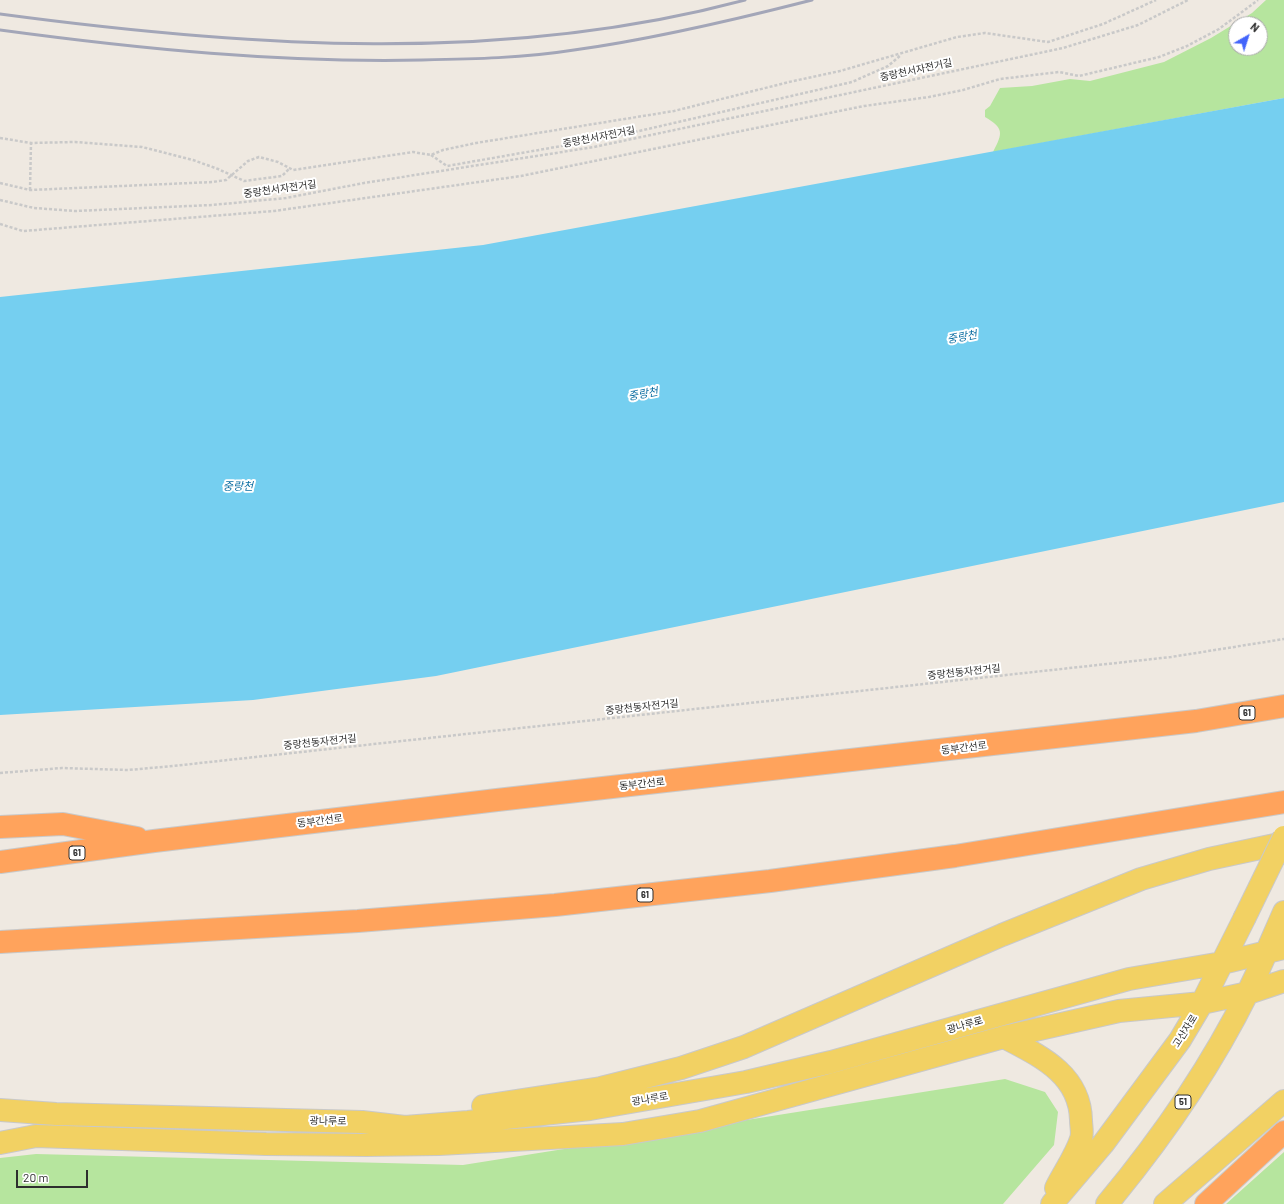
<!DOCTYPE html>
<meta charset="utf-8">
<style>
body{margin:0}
#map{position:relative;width:1284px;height:1204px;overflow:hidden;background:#efe9e1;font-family:Barlow,sans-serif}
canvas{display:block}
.north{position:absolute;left:1228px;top:16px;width:40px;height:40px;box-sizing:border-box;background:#fff;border:1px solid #ababab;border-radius:50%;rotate:39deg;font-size:11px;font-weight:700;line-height:16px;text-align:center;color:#2e2e2e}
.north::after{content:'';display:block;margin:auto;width:14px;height:18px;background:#4264fb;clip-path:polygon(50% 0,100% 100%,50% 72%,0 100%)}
.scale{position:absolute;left:16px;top:1170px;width:72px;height:18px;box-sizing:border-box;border:2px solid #2e2e2e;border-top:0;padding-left:5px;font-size:12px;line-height:14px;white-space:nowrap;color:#2e2e2e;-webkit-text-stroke:3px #fff;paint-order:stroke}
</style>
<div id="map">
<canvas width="1284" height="1204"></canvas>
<div class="north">N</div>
<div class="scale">20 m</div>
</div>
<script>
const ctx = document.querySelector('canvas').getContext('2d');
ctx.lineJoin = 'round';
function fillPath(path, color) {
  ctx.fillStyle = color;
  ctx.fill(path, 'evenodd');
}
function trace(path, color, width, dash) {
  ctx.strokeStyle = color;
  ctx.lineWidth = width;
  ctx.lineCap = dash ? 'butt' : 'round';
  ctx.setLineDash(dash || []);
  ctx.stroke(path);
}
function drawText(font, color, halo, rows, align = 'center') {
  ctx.font = font + ' Barlow,"Noto Sans KR",sans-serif';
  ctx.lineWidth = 4;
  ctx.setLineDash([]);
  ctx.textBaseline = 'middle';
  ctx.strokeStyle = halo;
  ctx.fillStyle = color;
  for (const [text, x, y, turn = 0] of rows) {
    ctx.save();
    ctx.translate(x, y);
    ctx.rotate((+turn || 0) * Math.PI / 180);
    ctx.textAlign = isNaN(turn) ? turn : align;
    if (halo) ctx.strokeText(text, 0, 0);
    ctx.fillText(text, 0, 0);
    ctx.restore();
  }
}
fillPath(new Path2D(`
 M 1266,0 L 1284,0 L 1284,98 L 993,152 C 1003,133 1004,128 985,117 L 985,110 L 990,106 L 1000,88 L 1032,86 L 1070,79 L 1090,81 L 1164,62 L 1211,38 L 1252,13 ZM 1236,24 L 1260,24 L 1260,48 L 1236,48 Z
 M 1005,1079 L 1045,1092 L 1058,1112 L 1054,1145 L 1003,1204 L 0,1204 L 0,1158 L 36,1154 L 463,1165 Z
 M 1284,1152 L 1284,1204 L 1226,1204 Z`), '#b6e59e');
fillPath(new Path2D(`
 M 1284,98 L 1284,502 L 436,676 L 253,700 L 0,715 L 0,297 L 483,245 Z`), '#75cff0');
const major = new Path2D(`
 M 1004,1037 C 1040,1056 1080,1074 1081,1120 C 1081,1126 1083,1133 1081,1139 C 1076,1155 1064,1172 1056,1188
 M 483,1106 L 601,1088 L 681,1068 L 744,1047 L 1002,935 L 1141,879 L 1209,859 L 1284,843
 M 0,1110 L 56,1114 L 362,1122 L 405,1127 L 468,1122 L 590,1109 L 746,1082 L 831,1062 L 1129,979 L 1222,963 L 1284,948
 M 0,1143 L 36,1136 L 266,1144 L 366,1145 L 439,1144 L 623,1134 L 700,1121 L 1004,1037 L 1119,1011 L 1202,1003 L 1248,993 L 1284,981
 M 1052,1204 L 1103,1144 L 1180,1040 L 1202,1003 L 1244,919
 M 1107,1204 C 1161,1139 1210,1069 1248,992 C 1261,966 1272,939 1284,912
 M 1165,1204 L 1284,1101`);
const highway = new Path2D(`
 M 0,827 L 63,824 L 137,838
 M 0,862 L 154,841 L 497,800 L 1196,721 L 1284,706
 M 0,942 L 358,921 L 555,905 L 770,881 L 955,856 L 1284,802
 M 1206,1204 L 1284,1132`);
trace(major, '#c9c9c9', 24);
trace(highway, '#c9c9c9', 24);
trace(new Path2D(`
 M 0,138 L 31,143 L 75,142 L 142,147 L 193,160 L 218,169 L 244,181 L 282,176 L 290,168
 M 431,155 L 447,166 L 613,137 L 852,82 L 888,66 L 901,55
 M 0,183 L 30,190 L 213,182 L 226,180 L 248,161 L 259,157 L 278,162 L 293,170 L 413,152 L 431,155 L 443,150 L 476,143 L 674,111 L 789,82 L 840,71 L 957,37 L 985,33 L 1048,42 L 1103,24 L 1156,0
 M 30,190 L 31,143
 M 0,200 L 34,208 L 75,211 L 212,205 L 286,198 L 364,183 L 594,147 L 1063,48 L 1138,25 L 1188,0
 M 0,224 L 23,231 L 274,211 L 521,176 L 864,106 L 929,97 L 963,90 L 1000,79 L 1059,72 L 1079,76 L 1159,57 L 1187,46 L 1219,29 L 1258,0
 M 0,773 L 62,768 L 128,770 L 173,766 L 1171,657 L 1284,639`), '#c9c9c9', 2.5, [3, 2]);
trace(major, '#f2d163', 22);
trace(highway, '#ffa35c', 22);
trace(new Path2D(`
 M 0,14 C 246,47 503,65 745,0
 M 0,30 C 140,49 281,63 422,60 C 473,59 524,58 574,50 C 654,39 734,20 812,0`), '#a3a6b8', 3);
const majorBridge = new Path2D(`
 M 1244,919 L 1284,837`);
trace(majorBridge, '#c9c9c9', 24, []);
trace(majorBridge, '#f2d163', 22);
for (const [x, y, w] of [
 [1247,713,16],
 [77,853,16],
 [645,895,16],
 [1183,1102,16]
]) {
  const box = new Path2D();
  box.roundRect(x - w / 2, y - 7, w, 14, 3);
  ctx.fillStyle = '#fff';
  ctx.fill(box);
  trace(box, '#2e2e2e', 1);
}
drawText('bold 9px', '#2e2e2e', null, [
 ["61",1247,713],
 ["61",77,853],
 ["61",645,895],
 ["51",1183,1102]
]);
drawText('10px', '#2e2e2e', '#fff', [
 ["중랑천서자전거길",916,70,-12],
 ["중랑천서자전거길",599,137,-11],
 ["중랑천서자전거길",280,189,-8],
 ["중랑천동자전거길",964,672,-6],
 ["중랑천동자전거길",642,707,-6],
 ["중랑천동자전거길",320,742,-6],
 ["동부간선로",964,748,-7],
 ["동부간선로",642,784,-6],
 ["동부간선로",320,821,-7],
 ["광나루로",965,1025,-16],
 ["고산자로",1185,1031,-58],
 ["광나루로",650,1099,-9],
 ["광나루로",328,1121,1]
]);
drawText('italic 11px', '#0d6fa3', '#fff', [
 ["중랑천",962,337,-10],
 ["중랑천",643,394,-10],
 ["중랑천",238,486]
]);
</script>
